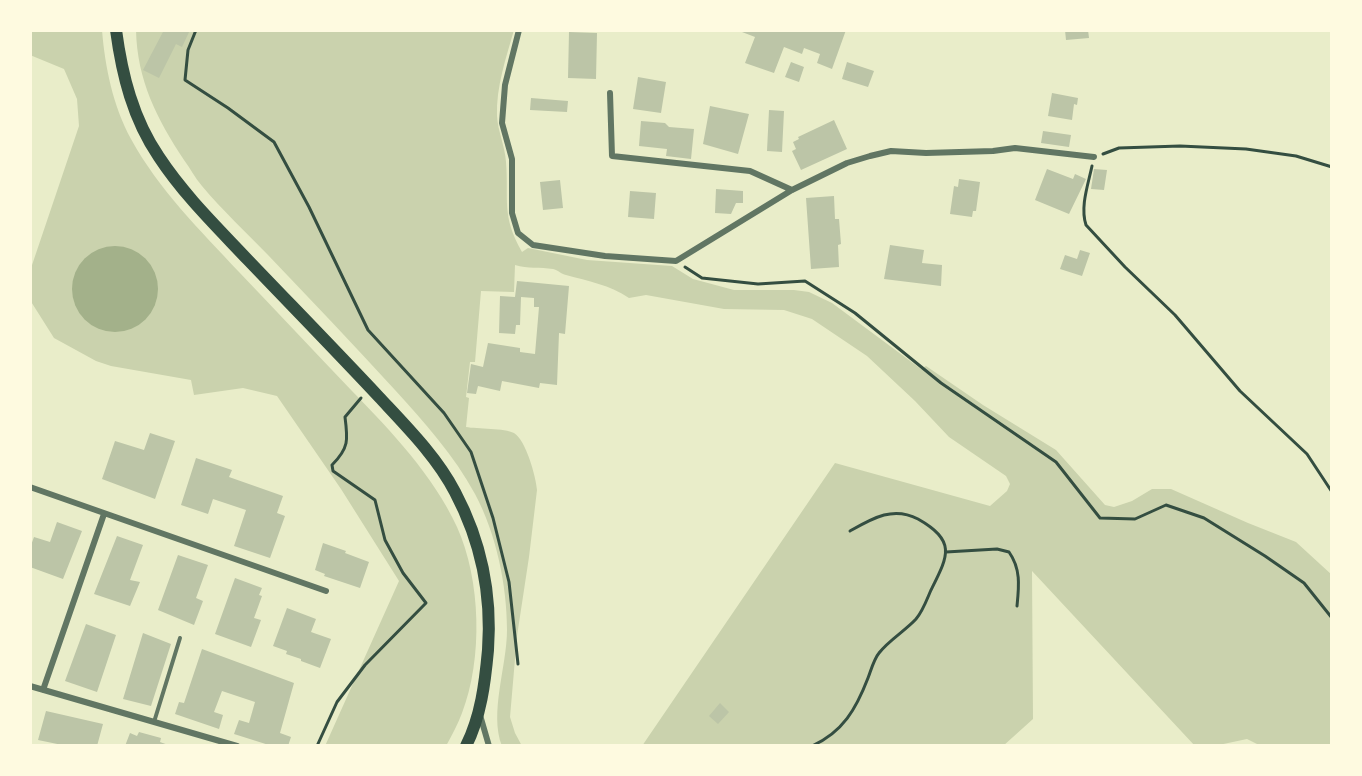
<!DOCTYPE html>
<style>
body{margin:0}
#map{position:relative;width:1362px;height:776px;overflow:hidden;background:#e9edc9;font-family:Overpass,sans-serif}
canvas{display:block}
.frame{position:absolute;inset:0;border:32px solid #fefae0;pointer-events:none}
</style>
<div id="map">
<canvas width="1362" height="776"></canvas>
<div class="frame"></div>
</div>
<script>
const ctx = document.querySelector('canvas').getContext('2d');
ctx.lineJoin = 'round';
function fillPath(path, color) {
  ctx.fillStyle = color;
  ctx.fill(path, 'evenodd');
}
function trace(path, color, width, dash) {
  ctx.strokeStyle = color;
  ctx.lineWidth = width;
  ctx.lineCap = dash ? 'butt' : 'round';
  ctx.setLineDash(dash || []);
  ctx.stroke(path);
}
fillPath(new Path2D(`
 M 30,30 L 102,30 C 105,67 113,106 131,139 C 159,190 200,230 239,272 C 277,312 314,351 352,391 C 391,431 433,475 457,527 C 481,580 483,659 462,713 C 458,724 452,735 446,746 L 325,746 L 399,581 L 341,489 L 277,396 L 243,388 L 194,395 L 191,380 L 111,366 L 96,361 L 54,338 L 30,300 L 30,271 L 79,126 L 77,99 L 64,69 L 30,55 Z
 M 136,30 L 514,30 C 506,58 496,87 497,116 C 498,132 505,146 506,162 C 509,200 501,215 522,252 L 528,248 L 587,260 L 672,266 L 693,279 L 734,290 L 794,290 L 809,292 L 832,303 L 921,369 L 926,366 L 983,405 L 1056,450 L 1105,505 L 1114,507 L 1132,501 L 1152,489 L 1171,489 L 1248,523 L 1296,542 L 1332,575 L 1332,746 L 1261,746 L 1247,739 L 1214,746 L 1195,746 L 1032,571 L 1033,719 L 1003,746 L 642,746 L 835,463 L 990,506 L 1007,491 L 1010,484 L 1006,476 L 949,437 L 915,401 L 867,356 L 812,319 L 784,310 L 724,309 L 646,295 L 629,298 C 610,285 588,281 566,275 C 561,274 558,270 553,269 C 540,267 528,269 515,265 L 514,292 L 481,291 L 475,362 L 470,362 L 466,397 L 469,398 L 466,427 C 477,429 505,428 514,433 C 526,440 536,477 537,490 L 529,557 L 517,636 L 510,717 L 515,733 L 522,746 L 502,746 C 489,713 507,666 507,630 C 507,585 496,533 475,494 C 454,455 424,422 395,390 C 353,344 310,299 268,255 C 246,232 222,210 202,186 C 195,178 190,168 184,160 C 157,119 137,80 136,30 Z`), '#cad2ad');
fillPath(new Path2D(`
 M72 289a43 43 0 1 1 86 0a43 43 0 1 1-86 0Z`), '#a3b18a');
fillPath(new Path2D(`
 M 164,30 L 190,30 L 182,47 L 176,44 L 159,78 L 143,70 Z
 M 743,30 L 846,30 L 832,69 L 817,63 L 820,54 L 804,48 L 802,54 L 784,47 L 774,73 L 745,63 L 755,37 L 742,32 Z
 M 1065,30 L 1088,30 L 1089,38 L 1066,40 Z
 M 569,32 L 597,33 L 596,79 L 568,78 Z
 M 791,62 L 804,67 L 799,82 L 785,77 Z
 M 847,62 L 874,71 L 868,87 L 842,79 Z
 M 638,77 L 666,82 L 661,113 L 633,109 Z
 M 1052,93 L 1078,98 L 1077,105 L 1074,104 L 1072,120 L 1048,116 Z
 M 531,98 L 568,101 L 567,112 L 530,110 Z
 M 710,106 L 749,114 L 738,154 L 703,144 Z
 M 769,110 L 784,111 L 782,152 L 767,151 Z
 M 834,120 L 847,149 L 801,170 L 792,151 L 796,149 L 793,142 L 799,139 L 798,137 Z
 M 641,121 L 665,123 L 669,127 L 694,129 L 691,159 L 666,156 L 667,149 L 639,146 Z
 M 1043,131 L 1071,135 L 1069,147 L 1041,143 Z
 M 1047,169 L 1073,179 L 1075,174 L 1086,179 L 1069,214 L 1035,200 Z
 M 1094,169 L 1107,170 L 1104,190 L 1091,189 Z
 M 959,179 L 980,182 L 976,211 L 973,211 L 972,217 L 950,214 L 954,186 L 958,187 Z
 M 560,180 L 563,208 L 543,210 L 540,182 Z
 M 716,189 L 743,191 L 743,203 L 736,203 L 731,214 L 715,213 Z
 M 630,191 L 656,193 L 654,219 L 628,217 Z
 M 834,196 L 835,219 L 839,219 L 841,244 L 838,245 L 839,267 L 811,269 L 806,198 Z
 M 890,245 L 924,250 L 922,263 L 942,265 L 941,286 L 884,279 Z
 M 1080,250 L 1090,253 L 1082,276 L 1060,269 L 1065,255 L 1077,259 Z
 M 517,281 L 569,286 L 565,334 L 559,333 L 557,385 L 540,383 L 539,388 L 502,381 L 500,391 L 478,386 L 476,394 L 467,393 L 471,364 L 483,367 L 488,343 L 520,348 L 520,352 L 535,354 L 539,307 L 534,307 L 534,298 L 521,297 L 520,325 L 516,325 L 515,334 L 499,333 L 500,296 L 515,297 Z
 M 150,433 L 175,441 L 155,499 L 102,479 L 115,441 L 144,450 Z
 M 196,458 L 232,470 L 229,477 L 283,496 L 277,513 L 285,516 L 270,558 L 234,546 L 246,510 L 213,499 L 208,514 L 181,505 Z
 M 57,522 L 82,531 L 63,579 L 30,567 L 30,548 L 34,537 L 50,542 Z
 M 117,536 L 143,545 L 130,580 L 140,582 L 130,606 L 94,594 Z
 M 323,543 L 346,551 L 345,553 L 369,562 L 360,588 L 324,576 L 325,574 L 315,570 Z
 M 178,555 L 208,565 L 196,598 L 203,601 L 194,625 L 158,610 Z
 M 235,578 L 262,588 L 259,595 L 262,596 L 254,618 L 261,620 L 251,647 L 215,634 Z
 M 287,608 L 316,619 L 311,632 L 331,639 L 320,668 L 301,661 L 301,659 L 286,654 L 287,651 L 273,646 Z
 M 86,624 L 116,635 L 97,692 L 65,681 Z
 M 143,633 L 171,644 L 151,706 L 123,699 Z
 M 202,649 L 294,683 L 280,733 L 291,737 L 288,746 L 272,746 L 234,734 L 239,720 L 249,723 L 255,702 L 222,691 L 214,712 L 223,715 L 219,729 L 175,714 L 179,702 L 184,703 Z
 M 720,703 L 729,712 L 718,724 L 709,716 Z
 M 46,711 L 103,724 L 97,746 L 67,746 L 38,740 Z
 M 139,732 L 161,738 L 160,742 L 171,746 L 125,746 L 130,733 L 137,736 Z`), '#bcc5a7');
trace(new Path2D(`
 M 196,30 L 188,50 L 185,80 L 228,108 L 274,142 L 309,207 L 368,330 L 444,413 L 471,452 L 493,518 L 509,582 L 518,664
 M 1103,154 L 1119,148 L 1180,146 L 1246,149 L 1296,156 L 1332,167
 M 1092,166 C 1088,185 1080,207 1086,225 L 1125,267 L 1175,315 L 1240,391 L 1307,454 L 1332,492
 M 685,267 L 702,278 L 758,284 L 805,281 L 855,313 L 941,383 L 1056,462 L 1100,518 L 1135,519 L 1166,505 L 1204,518 L 1265,556 L 1304,583 L 1332,618
 M 946,552 L 997,549 L 1009,552 C 1021,569 1019,586 1017,606
 M 317,746 L 337,702 L 365,665 L 426,603 L 403,573 L 385,540 L 375,500 L 333,471 L 332,465 C 349,448 348,440 345,417 L 361,398
 M 812,746 C 843,732 856,709 868,678 C 871,670 874,659 879,653 C 889,640 905,631 916,619 C 923,611 927,599 931,590 C 948,556 957,541 918,519 C 893,506 873,518 850,531`), '#344e41', 3);
trace(new Path2D(`
 M 154,722 L 180,638`), '#617663', 4);
trace(new Path2D(`
 M 519,30 L 505,85 L 502,123 L 512,159 L 512,213 L 518,233 L 533,245 L 605,256 L 676,261 L 792,190 L 847,163 L 870,156 L 891,151 L 926,153 L 993,151 L 1015,148 L 1094,157
 M 610,93 L 612,156 L 750,171 L 792,190
 M 30,487 L 326,591
 M 30,686 L 237,746
 M 43,690 L 104,514
 M 480,715 L 489,746`), '#617663', 6);
trace(new Path2D(`
 M 116,30 C 122,75 133,119 159,157 C 184,195 217,227 248,260 C 292,306 336,351 379,397 C 406,426 437,457 455,492 C 481,541 492,595 488,650 C 485,683 481,716 466,746`), '#344e41', 12);
</script>
